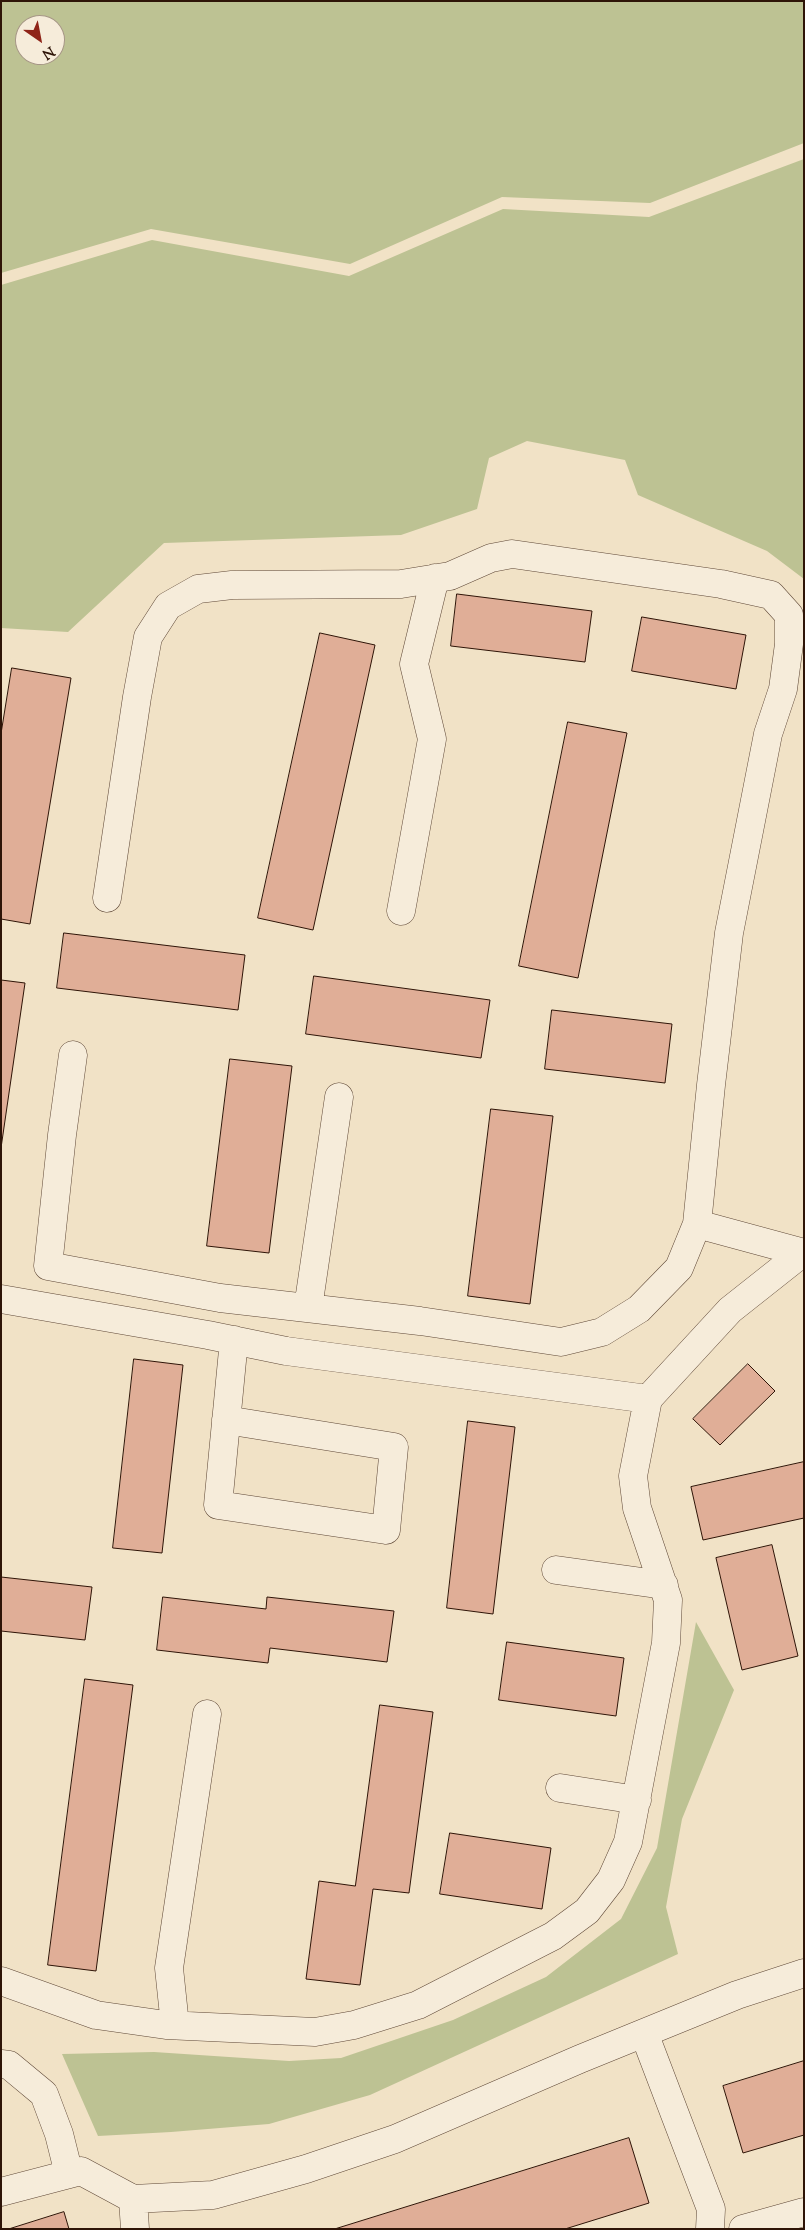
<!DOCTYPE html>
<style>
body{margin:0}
#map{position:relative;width:805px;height:2230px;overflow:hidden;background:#f1e2c6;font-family:"Sorts Mill Goudy",serif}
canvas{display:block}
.frame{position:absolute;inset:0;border:2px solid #2e1407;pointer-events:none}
.north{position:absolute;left:15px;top:15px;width:50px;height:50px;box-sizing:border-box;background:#f6ecda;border:1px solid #a69686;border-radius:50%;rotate:147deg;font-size:14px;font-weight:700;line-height:20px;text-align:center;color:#2e1407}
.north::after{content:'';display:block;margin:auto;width:18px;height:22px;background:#8f2418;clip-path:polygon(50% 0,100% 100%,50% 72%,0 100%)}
</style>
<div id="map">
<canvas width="805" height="2230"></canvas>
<div class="frame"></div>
<div class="north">N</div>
</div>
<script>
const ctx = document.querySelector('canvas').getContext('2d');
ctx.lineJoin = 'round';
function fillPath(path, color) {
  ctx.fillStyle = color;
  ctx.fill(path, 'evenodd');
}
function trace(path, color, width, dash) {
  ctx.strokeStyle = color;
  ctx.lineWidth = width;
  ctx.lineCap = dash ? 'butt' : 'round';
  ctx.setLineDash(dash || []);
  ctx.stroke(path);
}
fillPath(new Path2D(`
 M 1,1 L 804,1 L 804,143 L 650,203 L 502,197 L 350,264 L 151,229 L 1,273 ZM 25,25 L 55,25 L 55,55 L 25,55 Z
 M 804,159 L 804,579 L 767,551 L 638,495 L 625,460 L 527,441 L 489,458 L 477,509 L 401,535 L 164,543 L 68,632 L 1,628 L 1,285 L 152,240 L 349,276 L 503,209 L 649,217 Z
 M 696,1622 L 734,1690 L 682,1819 L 666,1907 L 678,1954 L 370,2095 L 269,2124 L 171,2132 L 98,2136 L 62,2054 L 154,2052 L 289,2061 L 341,2058 L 453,2020 L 546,1977 L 621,1919 L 657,1848 Z`), '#bdc293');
const building = new Path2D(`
 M 457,594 L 592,611 L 585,662 L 451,646 Z
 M 642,617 L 746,635 L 736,689 L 632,671 Z
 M 320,633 L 375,645 L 313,930 L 258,918 Z
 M 12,668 L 71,678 L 30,924 L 1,919 L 1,734 Z
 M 568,722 L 627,733 L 578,978 L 519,966 Z
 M 64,933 L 245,955 L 238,1010 L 57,988 Z
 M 314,976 L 490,1000 L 481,1058 L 306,1034 Z
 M 1,980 L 25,983 L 1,1148 Z
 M 552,1010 L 672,1024 L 665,1083 L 545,1069 Z
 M 230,1059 L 292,1066 L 269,1253 L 207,1246 Z
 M 491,1109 L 553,1116 L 530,1304 L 468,1296 Z
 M 134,1359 L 183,1365 L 162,1553 L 113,1548 Z
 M 748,1364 L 775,1391 L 720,1445 L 693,1419 Z
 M 468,1421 L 515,1427 L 493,1614 L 447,1608 Z
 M 804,1462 L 804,1518 L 703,1540 L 691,1487 Z
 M 772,1545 L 798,1656 L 742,1670 L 716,1558 Z
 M 1,1577 L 92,1587 L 85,1640 L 1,1631 Z
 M 163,1597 L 266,1609 L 267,1597 L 394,1611 L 387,1662 L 270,1648 L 268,1663 L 157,1650 Z
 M 507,1642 L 624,1658 L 616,1716 L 499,1700 Z
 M 85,1679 L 133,1685 L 96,1971 L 48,1965 Z
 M 380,1705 L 433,1712 L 409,1893 L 373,1889 L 360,1985 L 306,1979 L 319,1881 L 355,1886 Z
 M 450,1833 L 551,1848 L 542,1909 L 440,1894 Z
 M 804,2061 L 804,2135 L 743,2153 L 723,2086 Z
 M 629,2138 L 649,2203 L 565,2229 L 335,2229 Z
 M 64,2212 L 69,2229 L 9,2229 Z`);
fillPath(building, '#e0ae97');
trace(building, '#2e1407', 1);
const minor = new Path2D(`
 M 401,911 L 432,739 L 414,664 L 435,578
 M 73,1055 L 62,1135 L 48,1266 L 220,1298 L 420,1321 L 561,1342 L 602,1332 L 639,1309 L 679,1268 L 697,1224 L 711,1085 L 729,933 L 768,734 L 783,689 L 789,644 L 789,615 L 771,595 L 721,584 L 512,554 L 491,558 L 450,576 L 401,584 L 232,585 L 198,589 L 168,606 L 148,637 L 137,697 L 107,898
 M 697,1224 L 804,1253
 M 1,1299 L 208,1335 L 286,1351 L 648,1399
 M 308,1308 L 339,1097
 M 226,1420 L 394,1447 L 386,1530 L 218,1505 L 234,1340
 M 556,1570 L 664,1585
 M 560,1788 L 637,1800
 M 1,1981 L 96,2015 L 166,2025 L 315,2032 L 354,2025 L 418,2005 L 553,1936 L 587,1911 L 611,1880 L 628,1842 L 666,1643 L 668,1600 L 637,1508 L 633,1476 L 648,1399 L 730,1310 L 802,1253
 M 175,2025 L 169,1968 L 207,1714
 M 644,2033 L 711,2209 L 710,2229
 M 1,2064 L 9,2065 L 44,2094 L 59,2134 L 69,2174
 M 1,2192 L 81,2171 L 133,2199
 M 135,2229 L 133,2199 L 213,2195 L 306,2169 L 395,2139 L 580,2059 L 737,1995 L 804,1973
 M 743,2229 L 804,2212`);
trace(minor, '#5f4837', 29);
trace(minor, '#f6ecda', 28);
</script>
